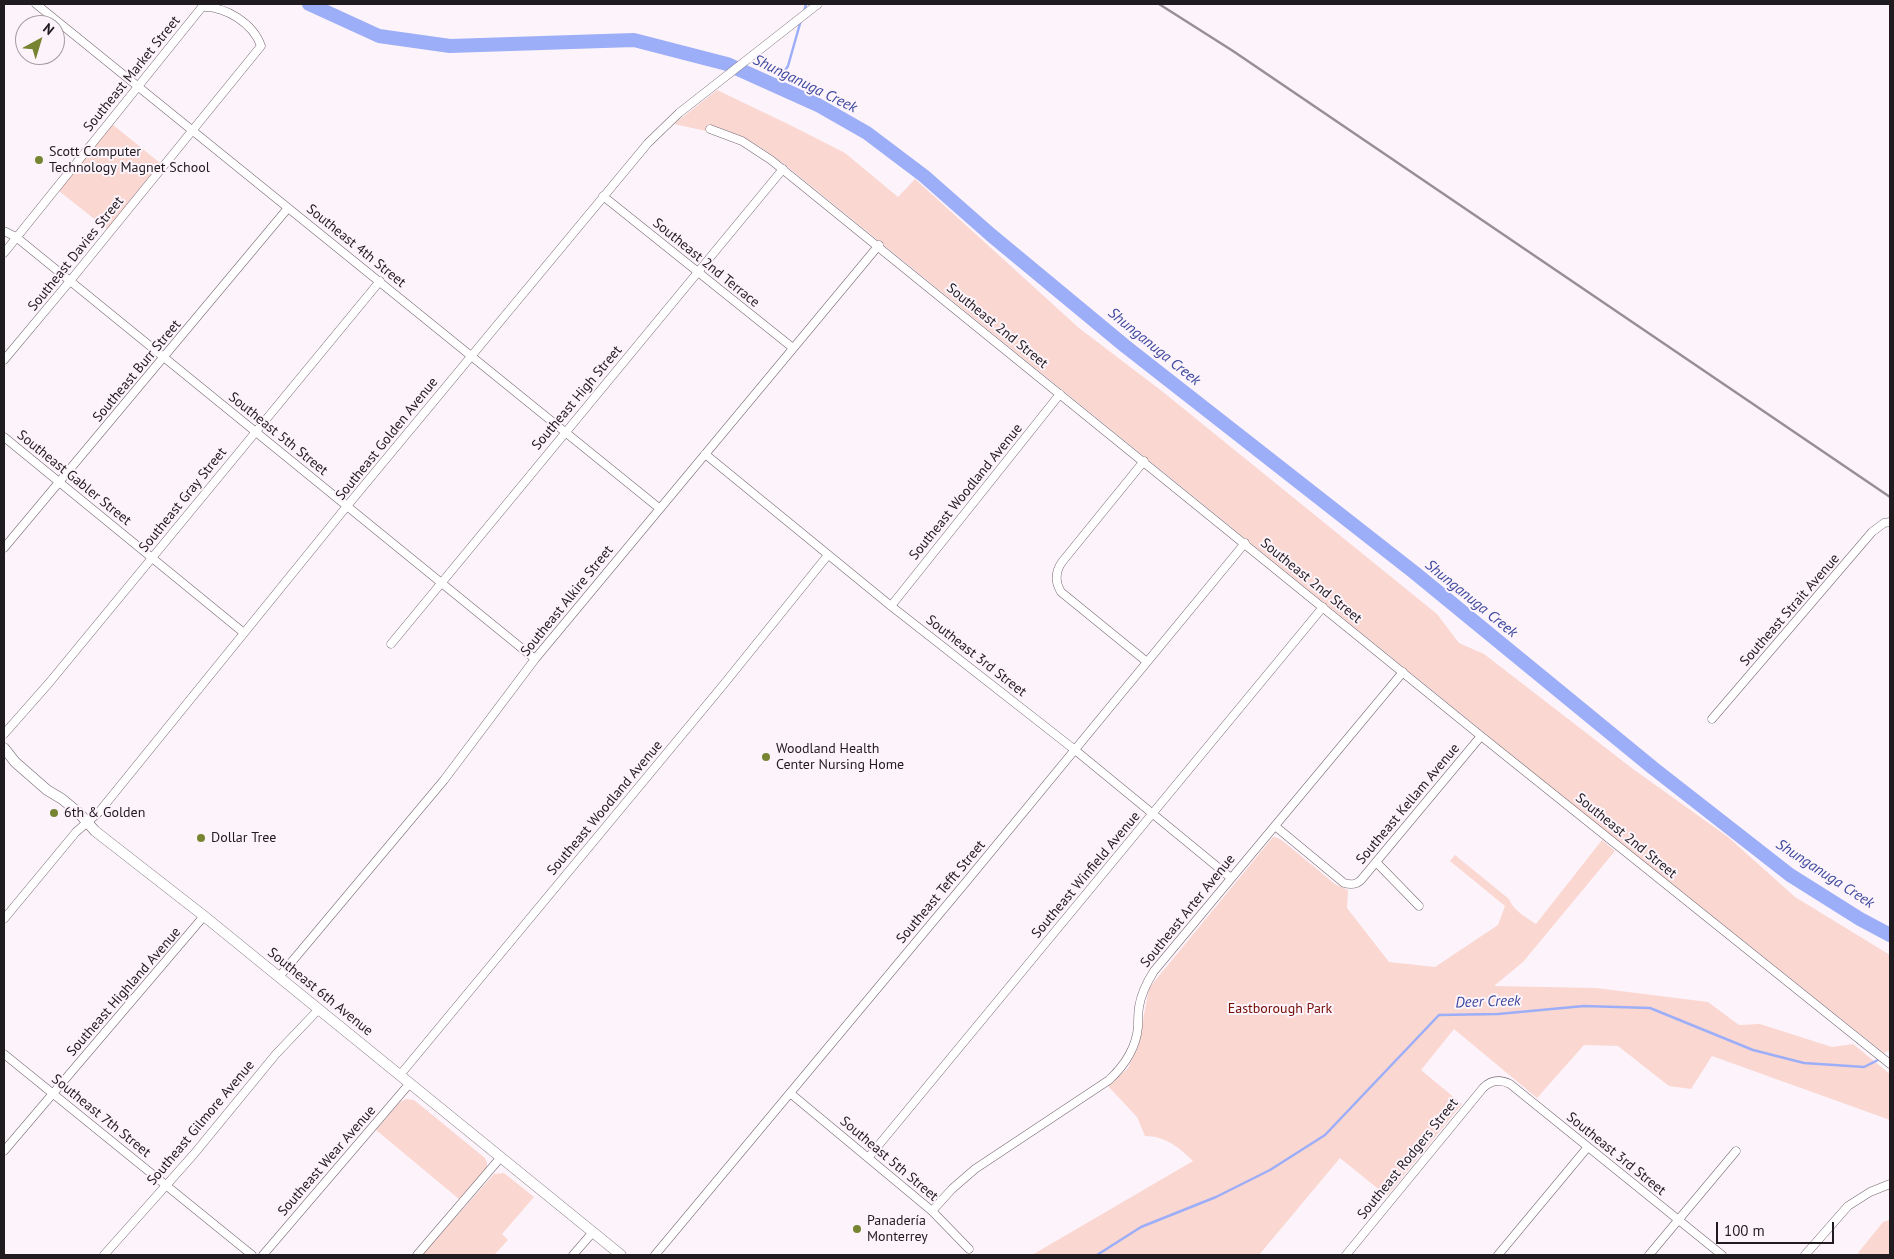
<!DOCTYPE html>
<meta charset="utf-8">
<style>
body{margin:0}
#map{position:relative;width:1894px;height:1259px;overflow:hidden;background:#fdf4fb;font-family:"PT Sans",sans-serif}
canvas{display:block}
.frame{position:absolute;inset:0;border:5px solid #201b1f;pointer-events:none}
.north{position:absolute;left:15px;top:15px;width:50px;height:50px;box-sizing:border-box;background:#fdf4fb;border:1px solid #a59da3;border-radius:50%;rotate:39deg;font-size:14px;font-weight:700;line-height:20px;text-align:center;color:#201b1f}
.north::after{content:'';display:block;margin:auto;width:18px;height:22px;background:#778432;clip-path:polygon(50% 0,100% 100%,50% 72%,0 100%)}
.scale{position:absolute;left:1716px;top:1222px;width:118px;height:22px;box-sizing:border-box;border:2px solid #201b1f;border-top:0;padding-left:6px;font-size:15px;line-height:18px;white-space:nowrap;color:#201b1f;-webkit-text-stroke:4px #fdf4fb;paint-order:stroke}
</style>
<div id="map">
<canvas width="1894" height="1259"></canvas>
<div class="frame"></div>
<div class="north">N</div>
<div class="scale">100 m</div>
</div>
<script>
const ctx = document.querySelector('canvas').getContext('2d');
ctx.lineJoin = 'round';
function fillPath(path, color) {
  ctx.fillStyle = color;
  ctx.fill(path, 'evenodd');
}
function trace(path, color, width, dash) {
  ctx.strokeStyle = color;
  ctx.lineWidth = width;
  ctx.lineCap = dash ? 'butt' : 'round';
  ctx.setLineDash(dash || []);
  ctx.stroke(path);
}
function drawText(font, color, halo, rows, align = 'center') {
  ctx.font = font + ' "PT Sans",sans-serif';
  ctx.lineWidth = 4;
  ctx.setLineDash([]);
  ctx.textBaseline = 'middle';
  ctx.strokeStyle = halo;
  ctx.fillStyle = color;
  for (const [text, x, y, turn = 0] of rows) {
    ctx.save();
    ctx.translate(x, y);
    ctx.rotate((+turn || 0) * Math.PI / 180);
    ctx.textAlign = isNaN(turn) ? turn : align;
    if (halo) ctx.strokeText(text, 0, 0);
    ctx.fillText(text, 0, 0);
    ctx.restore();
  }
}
fillPath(new Path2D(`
 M 717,90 L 792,126 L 845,153 L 898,197 L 915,179 L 1079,328 L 1163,392 L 1437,614 L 1459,643 L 1484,654 L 1633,769 L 1728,837 L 1795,897 L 1890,955 L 1890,1050 L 1884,1053 L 1550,786 L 789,168 C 765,149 739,131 708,126 L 706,131 L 674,124 Z
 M 112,124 L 160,163 L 107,229 L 59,191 Z
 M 1273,837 L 1278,838 L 1284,842 L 1335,884 L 1348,890 L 1347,908 L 1389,962 L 1435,967 L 1498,925 L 1505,906 L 1450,861 L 1455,855 L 1509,899 C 1513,910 1527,918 1536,924 L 1602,840 L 1615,851 L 1523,962 L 1494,986 L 1596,988 L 1708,1002 L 1739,1025 L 1760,1024 L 1832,1047 L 1853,1044 L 1890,1074 L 1890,1120 L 1712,1056 L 1691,1089 L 1669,1086 L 1618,1046 L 1584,1045 L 1537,1098 L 1454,1029 L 1421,1070 L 1462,1104 L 1387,1196 L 1340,1158 L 1259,1255 L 1032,1255 L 1193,1161 C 1179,1147 1165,1136 1145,1136 L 1137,1117 L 1108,1086 L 1128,1068 L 1138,1047 L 1149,988 Z
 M 406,1099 L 414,1100 L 485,1158 L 487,1163 L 487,1167 L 459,1199 L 376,1130 L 400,1102 Z
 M 504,1173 L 534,1197 L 502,1234 L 508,1240 L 494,1255 L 422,1255 L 494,1174 Z
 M 1890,1220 L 1890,1255 L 1860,1255 L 1858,1253 L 1883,1222 Z`), '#fad7d1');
trace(new Path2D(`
 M 804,12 L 806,4
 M 775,85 L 788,66 L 801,20
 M 1097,1255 L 1141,1227 L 1216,1197 L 1270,1170 L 1325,1135 L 1439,1015 L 1498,1014 L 1584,1006 L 1650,1008 L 1753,1050 L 1804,1063 L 1864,1067 L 1880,1059`), '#9daef8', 2.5);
trace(new Path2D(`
 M 309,4 L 379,36 L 450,46 L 634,40 L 727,64 L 818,105 L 867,133 L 924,176 L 991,235 L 1125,346 L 1415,573 L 1653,768 L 1790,875 L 1860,919 L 1890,935`), '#9daef8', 14);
const minor = new Path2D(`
 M 36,4 L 659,508
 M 710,129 L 742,141 L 771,160 L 1481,736 L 1890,1064
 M 603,196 L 793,348
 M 4,231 L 16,237 L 535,659
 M 4,253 L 202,7 C 225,6 253,23 261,46 L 70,281 L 4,360
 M 4,437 L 244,633
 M 705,454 L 891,606 L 1075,750 L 1231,878
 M 1144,461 L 1062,562 C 1055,572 1055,582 1061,592 L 1147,662
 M 4,548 L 288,208
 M 891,606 L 1060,394
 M 391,644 L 783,169
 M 1712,719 L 1872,532 L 1884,523 L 1890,522
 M 4,734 L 49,683 L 380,281
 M 1275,826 L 1344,883 C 1351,885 1356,885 1361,880 L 1481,736
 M 1376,862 L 1419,906
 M 4,919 L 76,832 L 99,812 L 347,506 L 648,143 L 679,113 L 818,4
 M 279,977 L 444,780 L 535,659 L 879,245
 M 4,1054 L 252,1255
 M 400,1075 L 724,684 L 828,555
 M 790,1093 L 932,1211 L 969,1249
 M 4,1151 L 204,916
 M 868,1158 L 1323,607
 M 932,1211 L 952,1189 L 975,1169 L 1109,1080 C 1124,1066 1136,1049 1138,1027 C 1138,1020 1138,1014 1139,1007 C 1141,994 1147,982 1154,971 L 1403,672
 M 104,1255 L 194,1154 L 276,1054 L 319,1009
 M 263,1255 L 410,1083
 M 417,1255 L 501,1157
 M 573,1255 L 593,1232
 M 655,1255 L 966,882 L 1245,543
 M 1346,1255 L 1483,1088 C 1491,1080 1500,1079 1510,1084 L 1722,1255
 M 1498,1255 L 1587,1148
 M 1649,1255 L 1736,1151
 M 1805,1255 L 1848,1206 L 1870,1192 L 1890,1184`);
const major = new Path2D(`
 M 4,748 L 15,762 L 47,790 L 62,799 L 79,813 L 95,831 L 204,916 L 621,1255`);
trace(minor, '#776974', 9);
trace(major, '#776974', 11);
trace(minor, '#fff', 8);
trace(major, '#fff', 10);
trace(new Path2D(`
 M 1159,4 L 1233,51 L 1890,497`), '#978f95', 2.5);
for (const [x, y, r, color] of [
 [39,160,5,"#778432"],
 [766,757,5,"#778432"],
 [54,813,5,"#778432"],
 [201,838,5,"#778432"],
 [857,1229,5,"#778432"]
]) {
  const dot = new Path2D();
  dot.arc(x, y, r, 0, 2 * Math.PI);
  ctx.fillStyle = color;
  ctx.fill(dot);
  trace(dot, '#fdf4fb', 2);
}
drawText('14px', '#201b1f', '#fdf4fb', [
 ["Southeast Market Street",132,74,-51],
 ["Southeast 4th Street",356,246,39],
 ["Southeast Davies Street",76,254,-51],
 ["Southeast 2nd Terrace",706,263,39],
 ["Southeast 2nd Street",997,326,39],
 ["Southeast Burr Street",137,371,-50],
 ["Southeast High Street",577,398,-50],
 ["Southeast 5th Street",278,434,39],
 ["Southeast Golden Avenue",387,439,-51],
 ["Southeast Gabler Street",74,478,39],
 ["Southeast Woodland Avenue",966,492,-51],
 ["Southeast Gray Street",183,500,-51],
 ["Southeast 2nd Street",1311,581,39],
 ["Southeast Alkire Street",567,601,-51],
 ["Southeast Strait Avenue",1790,610,-49],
 ["Southeast 3rd Street",976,656,38],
 ["Southeast Kellam Avenue",1408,804,-50],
 ["Southeast Woodland Avenue",605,808,-50],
 ["Southeast 2nd Street",1626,836,39],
 ["Southeast Winfield Avenue",1086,875,-50],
 ["Southeast Tefft Street",941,892,-50],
 ["Southeast Arter Avenue",1188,911,-51],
 ["Southeast Highland Avenue",124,992,-49],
 ["Southeast 6th Avenue",320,992,39],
 ["Southeast 7th Street",101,1116,39],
 ["Southeast Gilmore Avenue",201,1123,-50],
 ["Southeast 3rd Street",1616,1154,39],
 ["Southeast 5th Street",889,1159,40],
 ["Southeast Rodgers Street",1408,1159,-51],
 ["Southeast Wear Avenue",327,1161,-49]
]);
drawText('14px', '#201b1f', '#fdf4fb', [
 ["Scott Computer",49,152],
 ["Technology Magnet School",49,168],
 ["Woodland Health",776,749],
 ["Center Nursing Home",776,765],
 ["6th & Golden",64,813],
 ["Dollar Tree",211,838],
 ["Panadería",867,1221],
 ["Monterrey",867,1237]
], 'left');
drawText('14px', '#750d05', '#fdf4fb', [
 ["Eastborough Park",1280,1009]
]);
drawText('italic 15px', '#3d499e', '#fdf4fb', [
 ["Shunganuga Creek",805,84,26],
 ["Shunganuga Creek",1154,347,39],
 ["Shunganuga Creek",1471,599,39],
 ["Shunganuga Creek",1825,874,33],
 ["Deer Creek",1488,1002,-2]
]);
</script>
